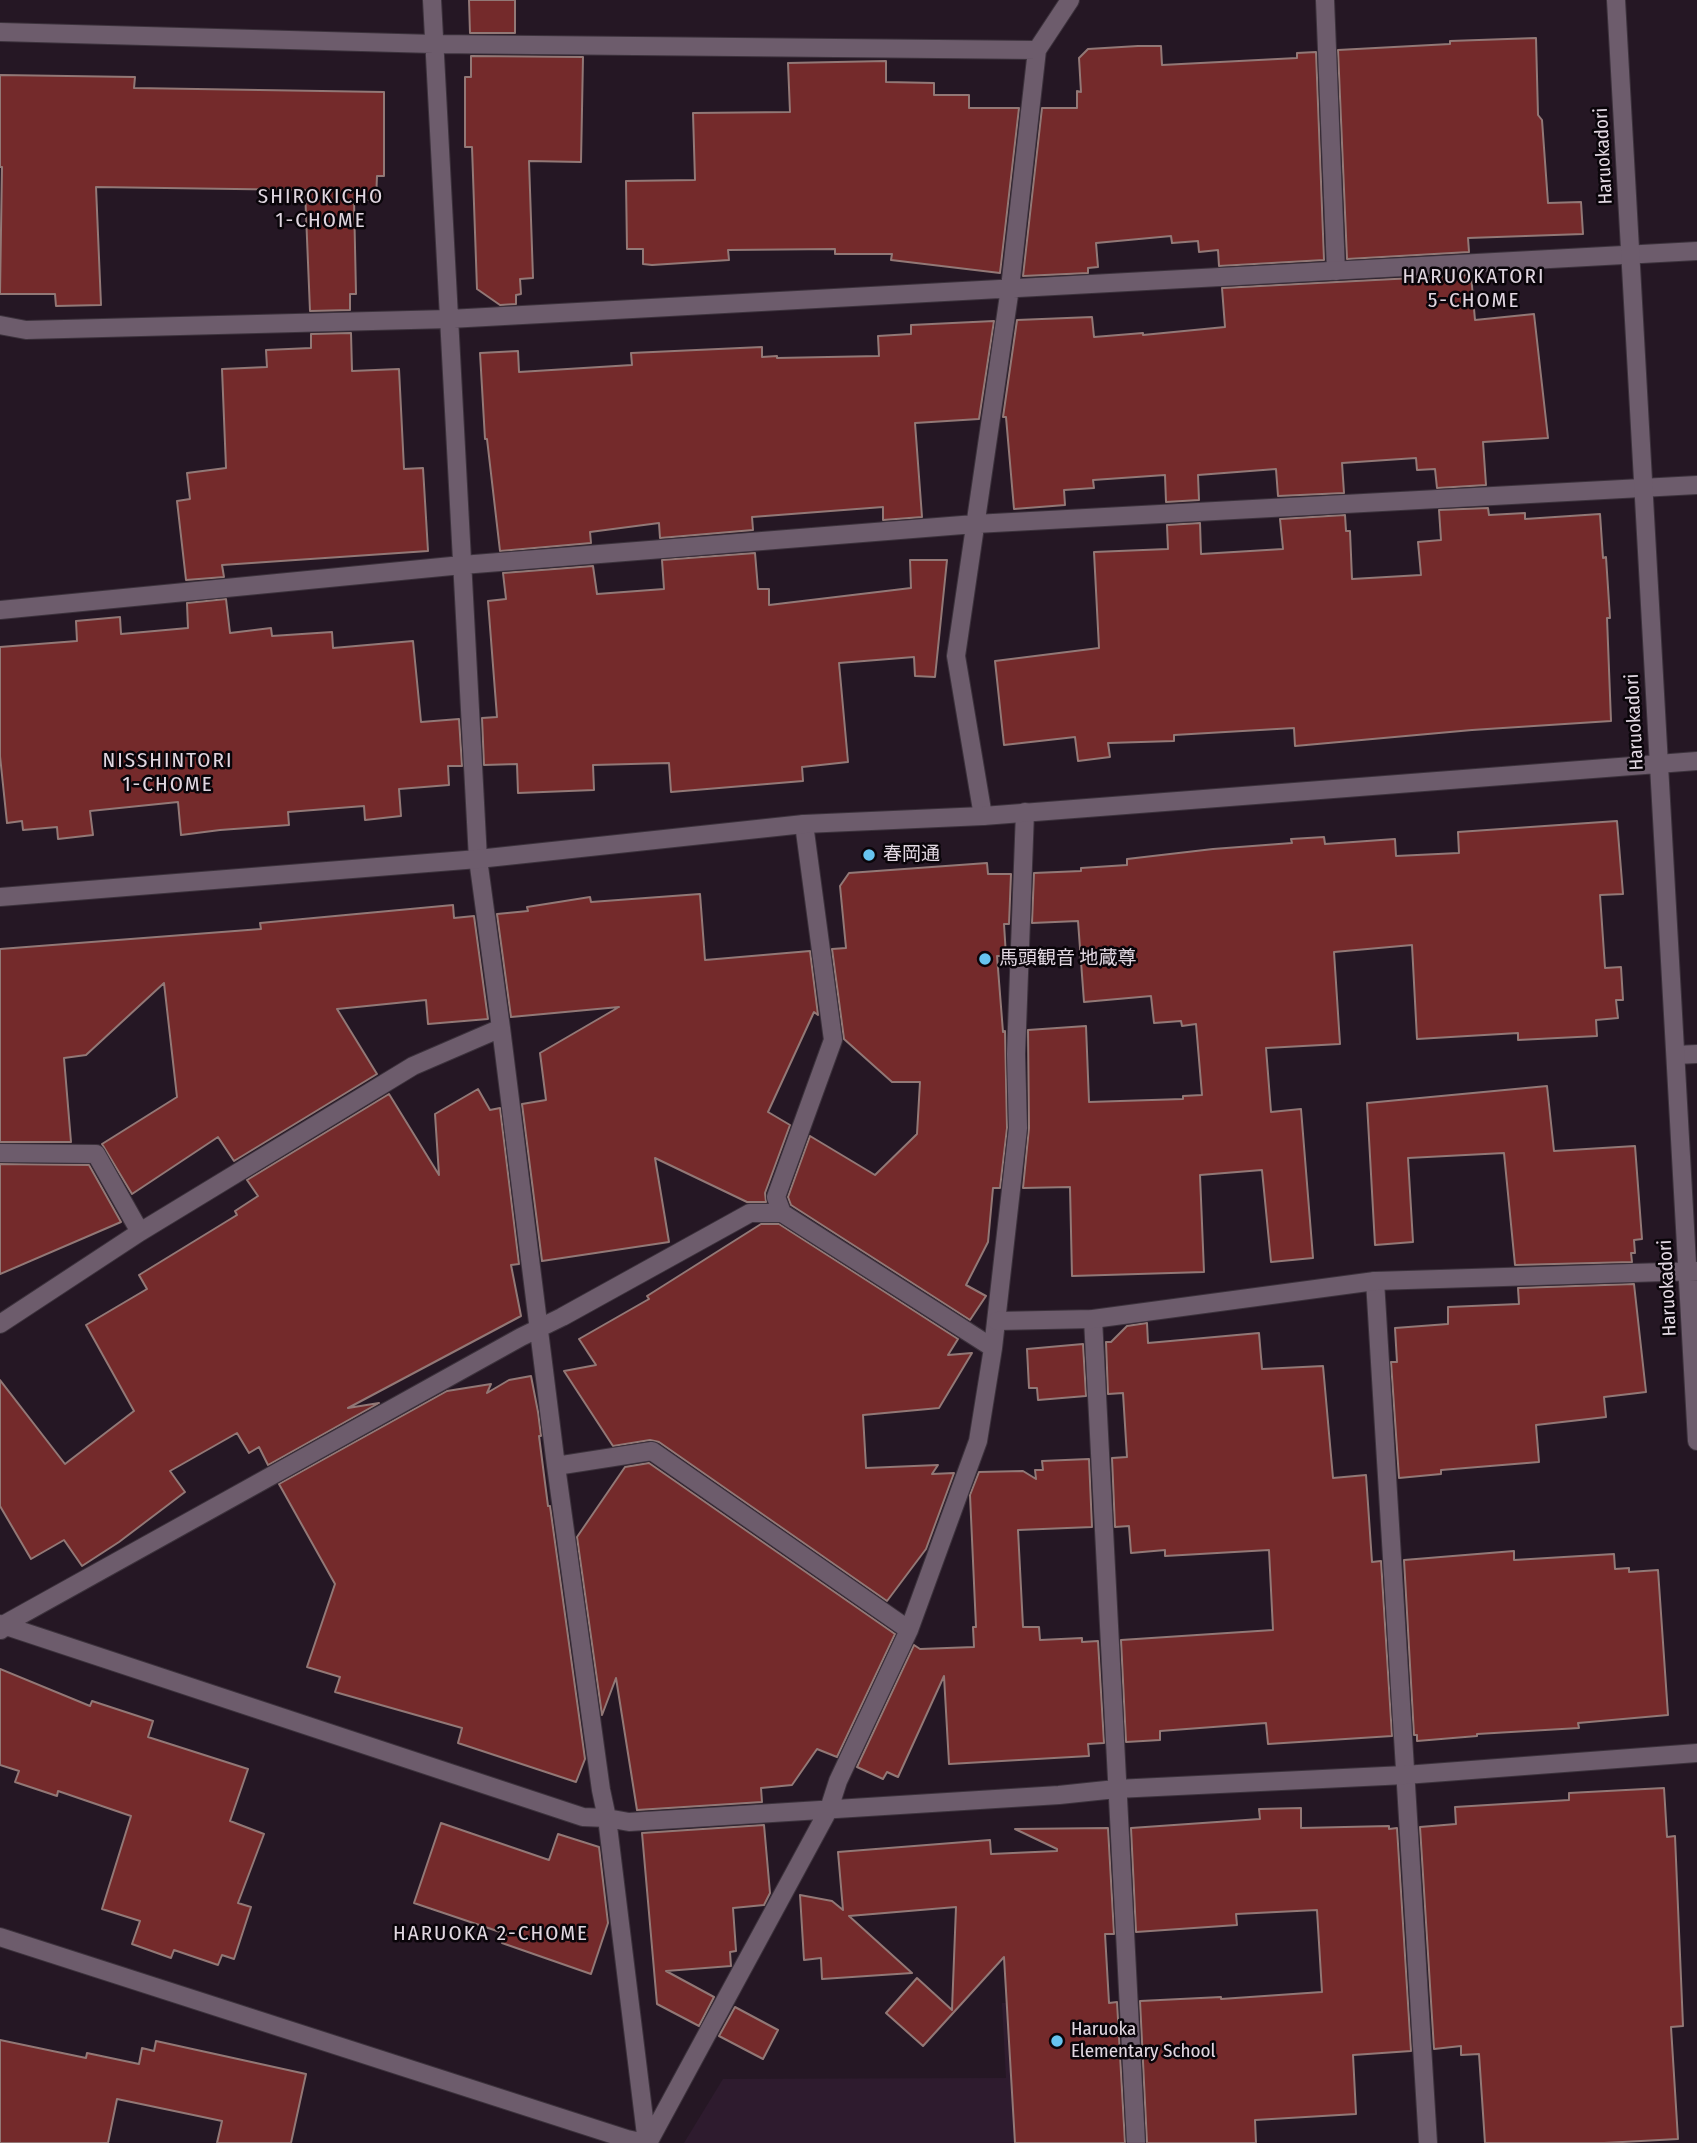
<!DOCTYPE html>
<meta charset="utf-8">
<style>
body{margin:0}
canvas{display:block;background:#251724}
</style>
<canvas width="1697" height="2143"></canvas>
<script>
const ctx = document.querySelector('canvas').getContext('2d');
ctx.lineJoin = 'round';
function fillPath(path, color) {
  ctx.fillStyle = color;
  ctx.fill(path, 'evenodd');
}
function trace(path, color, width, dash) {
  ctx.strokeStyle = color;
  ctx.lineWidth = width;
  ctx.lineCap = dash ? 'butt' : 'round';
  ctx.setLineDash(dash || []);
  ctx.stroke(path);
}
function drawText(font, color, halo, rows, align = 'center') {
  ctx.font = font + ' "Fira Sans Condensed","Noto Sans JP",sans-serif';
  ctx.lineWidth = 5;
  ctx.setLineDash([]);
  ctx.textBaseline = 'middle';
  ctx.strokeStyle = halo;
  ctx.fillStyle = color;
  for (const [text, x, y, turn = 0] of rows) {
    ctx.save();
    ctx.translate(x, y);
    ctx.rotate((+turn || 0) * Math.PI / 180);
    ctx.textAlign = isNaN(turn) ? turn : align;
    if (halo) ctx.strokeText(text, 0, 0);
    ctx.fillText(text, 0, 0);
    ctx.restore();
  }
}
fillPath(new Path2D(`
 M 1107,2002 L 1116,2143 L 684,2143 L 723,2079 L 1006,2078 L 1002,2003 Z`), '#2e1b2e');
const building = new Path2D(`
 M 469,0 L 515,0 L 515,33 L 470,33 Z
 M 1536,38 L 1538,115 L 1542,120 L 1548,203 L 1581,202 L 1583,234 L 1468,238 L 1469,252 L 1347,259 L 1338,50 L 1450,44 L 1450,41 Z
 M 1138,46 L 1161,46 L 1162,65 L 1297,58 L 1297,53 L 1316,52 L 1324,260 L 1219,266 L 1218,250 L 1199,252 L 1198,241 L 1172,243 L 1171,236 L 1096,243 L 1098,267 L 1088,268 L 1088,273 L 1023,276 L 1042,108 L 1077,108 L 1077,91 L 1081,92 L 1079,58 L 1088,49 Z
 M 471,56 L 583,57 L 581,162 L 529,161 L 533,278 L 520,279 L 521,294 L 516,295 L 516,304 L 500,305 L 477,289 L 472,147 L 465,147 L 465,77 L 471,77 Z
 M 886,61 L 886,82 L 934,83 L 934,95 L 969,95 L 969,108 L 1019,108 L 1000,273 L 891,260 L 892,254 L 835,254 L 835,249 L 728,250 L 729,260 L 652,265 L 643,264 L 643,249 L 627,249 L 626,181 L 695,180 L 693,113 L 790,112 L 788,63 Z
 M 0,75 L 135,77 L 134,88 L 384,92 L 384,176 L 377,176 L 376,200 L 354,200 L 356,294 L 350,294 L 350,310 L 310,311 L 305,190 L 96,187 L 101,305 L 56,306 L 55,294 L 0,294 L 2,167 L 0,167 Z
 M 1471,275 L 1475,320 L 1534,314 L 1548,438 L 1483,442 L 1486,485 L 1437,488 L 1435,469 L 1417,470 L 1416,458 L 1342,463 L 1344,493 L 1278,496 L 1276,469 L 1198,475 L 1199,500 L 1166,502 L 1165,475 L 1093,480 L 1094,488 L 1064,490 L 1065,505 L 1014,509 L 1006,417 L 1003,417 L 1017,320 L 1092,317 L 1094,337 L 1143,333 L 1143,335 L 1225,327 L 1222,288 Z
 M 994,321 L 979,419 L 915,423 L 922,517 L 883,520 L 883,507 L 752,517 L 753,530 L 660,538 L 659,523 L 590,532 L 591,543 L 500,551 L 487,439 L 485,439 L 480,353 L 518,351 L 519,372 L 632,365 L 631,353 L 762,347 L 762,357 L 777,356 L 777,358 L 879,356 L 878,336 L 911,334 L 911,325 Z
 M 351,333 L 352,371 L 399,369 L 404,469 L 423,468 L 428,551 L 222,565 L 224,577 L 186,580 L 177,501 L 190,499 L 187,473 L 226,468 L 222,369 L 267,367 L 266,350 L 311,348 L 311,334 Z
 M 1488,508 L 1489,515 L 1525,513 L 1525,519 L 1600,514 L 1603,558 L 1606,557 L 1610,618 L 1607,618 L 1611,721 L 1472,730 L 1295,746 L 1294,728 L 1174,735 L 1174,741 L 1108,743 L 1110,757 L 1078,761 L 1075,737 L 1004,745 L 995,661 L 1099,648 L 1094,552 L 1168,549 L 1167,525 L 1200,523 L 1201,554 L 1283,549 L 1280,519 L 1345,515 L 1346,531 L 1350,531 L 1352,579 L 1421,575 L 1418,542 L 1441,540 L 1439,510 Z
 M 755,553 L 758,589 L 769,589 L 769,605 L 911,588 L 910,560 L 947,560 L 935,677 L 915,676 L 914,657 L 839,663 L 848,762 L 802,767 L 803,781 L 671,792 L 669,763 L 593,765 L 594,790 L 518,793 L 517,764 L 484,765 L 482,718 L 497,717 L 488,601 L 506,599 L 503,573 L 593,566 L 597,594 L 664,589 L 662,560 Z
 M 226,599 L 230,633 L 271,628 L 272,636 L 332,632 L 333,648 L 413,641 L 421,722 L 459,719 L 462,766 L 448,766 L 449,785 L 399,789 L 401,816 L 365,820 L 364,806 L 288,812 L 289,825 L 220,830 L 181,835 L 178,802 L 90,811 L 93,835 L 58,839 L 57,827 L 23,830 L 22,821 L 7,823 L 0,756 L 0,647 L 77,641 L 76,621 L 120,617 L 121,634 L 188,628 L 187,603 Z
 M 1617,821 L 1623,894 L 1600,895 L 1605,968 L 1621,967 L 1623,1000 L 1616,1000 L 1618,1018 L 1596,1020 L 1597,1036 L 1518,1040 L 1518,1033 L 1417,1039 L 1412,945 L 1334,952 L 1340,1044 L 1266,1048 L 1271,1112 L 1301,1109 L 1313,1258 L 1271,1262 L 1262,1170 L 1200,1175 L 1204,1272 L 1072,1276 L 1070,1187 L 1023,1188 L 1029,1128 L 1028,1030 L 1086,1026 L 1089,1102 L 1183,1099 L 1183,1096 L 1202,1095 L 1196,1024 L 1182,1026 L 1181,1021 L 1154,1023 L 1151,996 L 1084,1002 L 1078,921 L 1032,923 L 1034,873 L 1081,871 L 1081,868 L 1127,865 L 1127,859 L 1213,849 L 1292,843 L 1291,839 L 1324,837 L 1325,844 L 1395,839 L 1396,856 L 1459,853 L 1458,832 Z
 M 987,863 L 988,874 L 1011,874 L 1009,924 L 1004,924 L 1006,956 L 997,956 L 1003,1032 L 1005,1031 L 1007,1128 L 1000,1188 L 993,1188 L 988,1242 L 966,1285 L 986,1296 L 970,1320 L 791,1205 L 788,1197 L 810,1136 L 875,1175 L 917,1134 L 920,1082 L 892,1082 L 844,1039 L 832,949 L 846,948 L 840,886 L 849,873 Z
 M 700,894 L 705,960 L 810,951 L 818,1015 L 814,1012 L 768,1112 L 790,1125 L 765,1193 L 766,1202 L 747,1202 L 655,1158 L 669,1242 L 542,1261 L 522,1104 L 546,1100 L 540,1053 L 619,1007 L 511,1017 L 497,914 L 528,911 L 527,907 L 590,897 L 591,902 Z
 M 453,905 L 454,918 L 474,916 L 488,1019 L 428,1024 L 426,1000 L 337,1009 L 377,1074 L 234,1161 L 218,1137 L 132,1194 L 102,1144 L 177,1097 L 164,983 L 86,1055 L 64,1058 L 71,1142 L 0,1142 L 0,949 L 261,929 L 260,923 Z
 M 1547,1086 L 1554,1151 L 1635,1146 L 1642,1239 L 1634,1240 L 1635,1253 L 1631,1253 L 1632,1262 L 1515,1265 L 1504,1153 L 1408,1158 L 1413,1242 L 1375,1245 L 1367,1103 Z
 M 478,1089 L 490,1110 L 500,1108 L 519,1264 L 511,1265 L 521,1316 L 348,1408 L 379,1403 L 268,1465 L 259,1447 L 249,1453 L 237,1433 L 170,1471 L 185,1492 L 119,1542 L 82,1566 L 64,1540 L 31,1559 L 0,1506 L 0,1380 L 65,1464 L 134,1411 L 86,1325 L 147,1289 L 139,1275 L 237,1215 L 235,1211 L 258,1196 L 247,1180 L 389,1094 L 439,1175 L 435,1114 Z
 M 0,1164 L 89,1165 L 121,1222 L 0,1274 Z
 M 761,1224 L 779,1224 L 958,1339 L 948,1355 L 972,1353 L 939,1408 L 863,1415 L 866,1468 L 938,1465 L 932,1474 L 954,1473 L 926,1549 L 887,1601 L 659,1442 L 650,1440 L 613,1446 L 564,1371 L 596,1365 L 579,1339 L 649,1299 L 647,1296 Z
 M 1634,1284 L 1646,1392 L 1604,1397 L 1606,1417 L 1536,1425 L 1539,1462 L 1441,1470 L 1441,1474 L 1399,1478 L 1391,1362 L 1397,1362 L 1395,1328 L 1448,1324 L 1448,1307 L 1519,1304 L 1518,1288 Z
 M 1147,1323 L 1148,1343 L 1259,1333 L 1262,1369 L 1323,1366 L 1333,1478 L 1366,1475 L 1372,1562 L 1381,1561 L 1392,1736 L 1268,1744 L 1266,1723 L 1160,1731 L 1160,1740 L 1126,1742 L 1121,1640 L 1273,1630 L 1269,1550 L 1165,1556 L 1165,1550 L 1131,1553 L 1129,1526 L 1115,1527 L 1112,1458 L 1127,1457 L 1123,1393 L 1108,1394 L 1106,1342 L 1111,1342 L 1127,1326 Z
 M 1083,1344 L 1086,1396 L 1038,1400 L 1037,1388 L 1029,1388 L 1027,1349 Z
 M 531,1376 L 538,1412 L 541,1436 L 539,1436 L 548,1506 L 550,1506 L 585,1759 L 576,1782 L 458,1743 L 462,1728 L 335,1692 L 340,1677 L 307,1667 L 335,1584 L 279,1484 L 447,1391 L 491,1384 L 487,1393 L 509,1380 Z
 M 1089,1459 L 1092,1527 L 1018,1530 L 1023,1627 L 1039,1627 L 1040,1640 L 1082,1638 L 1082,1642 L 1098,1641 L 1104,1743 L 1088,1744 L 1089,1756 L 949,1764 L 944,1676 L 898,1777 L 887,1772 L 883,1779 L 857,1767 L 914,1645 L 920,1649 L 974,1647 L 973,1627 L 976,1627 L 970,1495 L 979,1472 L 1023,1471 L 1036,1479 L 1035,1470 L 1043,1470 L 1042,1461 Z
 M 649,1463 L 895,1634 L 837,1757 L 817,1749 L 792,1785 L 761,1788 L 762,1802 L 637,1810 L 616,1678 L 602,1715 L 577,1537 L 625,1467 Z
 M 1514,1551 L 1514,1560 L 1614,1554 L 1615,1569 L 1629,1568 L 1629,1572 L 1658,1570 L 1668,1715 L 1578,1723 L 1579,1728 L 1477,1734 L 1477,1736 L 1417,1741 L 1417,1735 L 1414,1735 L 1404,1560 Z
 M 0,1669 L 90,1706 L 92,1701 L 153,1721 L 148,1737 L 248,1769 L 230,1821 L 264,1834 L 238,1903 L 251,1907 L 234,1959 L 222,1955 L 218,1965 L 174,1950 L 171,1958 L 132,1944 L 140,1921 L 102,1909 L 131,1816 L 58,1791 L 57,1796 L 15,1782 L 19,1771 L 0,1765 Z
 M 1664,1788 L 1667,1837 L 1675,1836 L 1683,2026 L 1671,2027 L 1678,2139 L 1604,2143 L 1485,2143 L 1479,2054 L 1461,2055 L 1461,2046 L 1434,2049 L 1420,1827 L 1456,1824 L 1455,1807 L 1569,1800 L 1569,1793 Z
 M 1301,1808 L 1301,1828 L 1389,1826 L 1389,1829 L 1397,1828 L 1411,2051 L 1353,2055 L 1356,2114 L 1255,2120 L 1256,2143 L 1147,2143 L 1140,2001 L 1221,1997 L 1221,1999 L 1322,1992 L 1317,1910 L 1236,1914 L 1237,1925 L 1136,1932 L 1131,1828 L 1260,1819 L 1259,1809 Z
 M 441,1823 L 549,1860 L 558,1834 L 599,1847 L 608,1923 L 591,1974 L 502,1943 L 506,1934 L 414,1903 Z
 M 764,1825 L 770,1893 L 764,1905 L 733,1908 L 736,1951 L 730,1952 L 731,1966 L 666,1971 L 714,1997 L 699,2026 L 657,2004 L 642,1833 Z
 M 1108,1828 L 1114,1934 L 1105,1934 L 1109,2003 L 1117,2002 L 1125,2143 L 1015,2143 L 1004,1957 L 923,2046 L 886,2013 L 917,1978 L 952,2010 L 956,1907 L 849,1916 L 912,1973 L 822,1979 L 821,1958 L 804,1960 L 800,1895 L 832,1901 L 843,1910 L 838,1852 L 990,1840 L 991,1854 L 1057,1851 L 1057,1849 L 1015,1829 Z
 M 735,2007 L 778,2030 L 763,2059 L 719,2036 Z
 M 0,2040 L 86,2058 L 87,2053 L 139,2064 L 142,2048 L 154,2051 L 156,2041 L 306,2074 L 291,2143 L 217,2143 L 222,2121 L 117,2099 L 108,2143 L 0,2143 Z`);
fillPath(building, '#742a2b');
trace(building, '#927876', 2);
const service = new Path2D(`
 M 1325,0 L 1336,271
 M 1676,1055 L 1697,1054
 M 1375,1281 L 1428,2143`);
const minor = new Path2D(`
 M 432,0 L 478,859 L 501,1028 L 556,1466 L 601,1790 L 607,1818 L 647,2143
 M 0,32 L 434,44 L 1037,50
 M 0,325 L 26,330 L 449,319 L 1697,251
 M 0,610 L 462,565 L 975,524 L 1697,485
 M 983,816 L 956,656 L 1010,288 L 1037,50 L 1070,0
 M 0,1153 L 96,1154 L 140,1232
 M 782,1213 L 993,1348
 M 1093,1319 L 1136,2143
 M 0,1324 L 140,1232 L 413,1066 L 501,1028
 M 556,1466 L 652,1451 L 909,1630
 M 0,1624 L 583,1817 L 607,1818 L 629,1822 L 1059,1795 L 1116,1789 L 1405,1775 L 1697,1753
 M 1,1630 L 3,1625 L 521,1337 L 562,1317 L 750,1213 L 782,1213 L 776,1197 L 833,1040 L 804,824
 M 0,1937 L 627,2139 L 645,2143
 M 648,2143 L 829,1809 L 838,1781 L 909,1630 L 978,1441 L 993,1348 L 1018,1128 L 1016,1054 L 1025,812`);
const tertiary = new Path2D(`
 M 1616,0 L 1697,1441
 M 0,897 L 478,859 L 804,824 L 983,816 L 1697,761
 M 997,1321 L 1093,1319 L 1375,1281 L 1697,1271`);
trace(service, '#3c323c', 20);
trace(minor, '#3c323c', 20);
trace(tertiary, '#3c323c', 20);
trace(service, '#6d5c6c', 18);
trace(minor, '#6d5c6c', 18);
trace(tertiary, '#6d5c6c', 18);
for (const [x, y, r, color] of [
 [869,855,7,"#67c4f0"],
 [985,959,7,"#67c4f0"],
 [1057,2041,7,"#67c4f0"]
]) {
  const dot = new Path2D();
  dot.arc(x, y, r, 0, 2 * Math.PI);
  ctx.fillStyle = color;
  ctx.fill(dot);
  trace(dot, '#0a050a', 2.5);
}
drawText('19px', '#e1d7e1', '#0a050a', [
 ["Haruokadori",1604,156,-93],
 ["Haruokadori",1635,722,-93],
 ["Haruokadori",1668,1288,-93]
]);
drawText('19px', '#e1d7e1', '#0a050a', [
 ["春岡通",883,855],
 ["馬頭観音 地蔵尊",999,959],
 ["Haruoka",1071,2030],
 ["Elementary School",1071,2052]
], 'left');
ctx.letterSpacing = '2px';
drawText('21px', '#e1d7e1', '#0a050a', [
 ["SHIROKICHO",321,197],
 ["1-CHOME",321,221],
 ["HARUOKATORI",1474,277],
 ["5-CHOME",1474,301],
 ["NISSHINTORI",168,761],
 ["1-CHOME",168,785],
 ["HARUOKA 2-CHOME",491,1934]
]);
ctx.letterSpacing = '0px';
</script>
